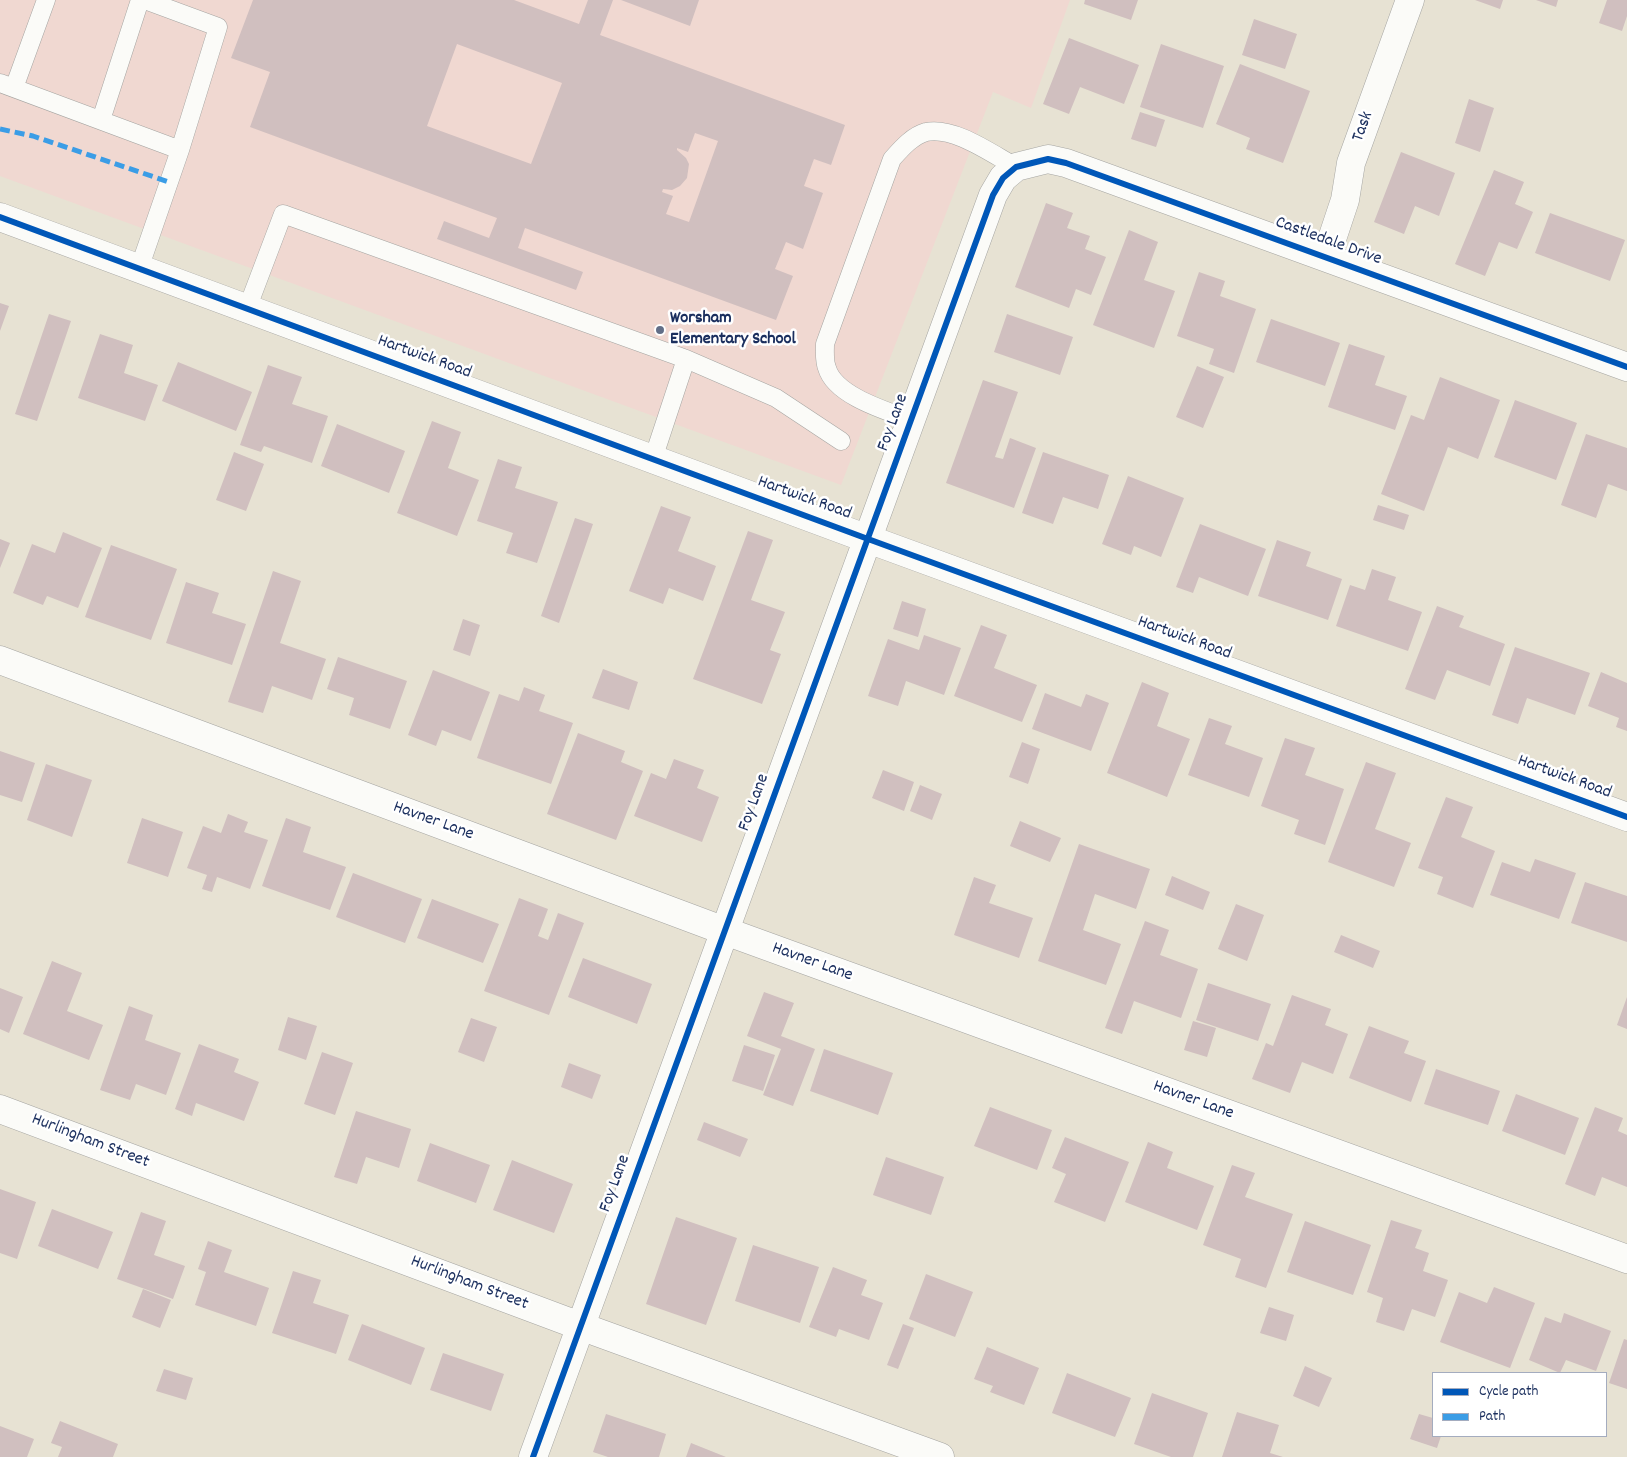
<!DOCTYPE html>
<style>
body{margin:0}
#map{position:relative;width:1627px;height:1457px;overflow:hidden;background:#e7e2d3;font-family:Dekko,sans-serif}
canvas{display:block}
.legend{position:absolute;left:1432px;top:1372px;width:175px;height:65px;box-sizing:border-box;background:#fff;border:1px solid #a4acbf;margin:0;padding:6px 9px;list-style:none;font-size:15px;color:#1b2f5e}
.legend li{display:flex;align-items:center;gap:10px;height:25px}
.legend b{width:25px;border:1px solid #a4acbf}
</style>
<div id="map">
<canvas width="1627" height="1457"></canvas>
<ul class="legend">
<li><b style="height:6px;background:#0057b8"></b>Cycle path</li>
<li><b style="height:6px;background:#3b9de6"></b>Path</li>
</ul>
</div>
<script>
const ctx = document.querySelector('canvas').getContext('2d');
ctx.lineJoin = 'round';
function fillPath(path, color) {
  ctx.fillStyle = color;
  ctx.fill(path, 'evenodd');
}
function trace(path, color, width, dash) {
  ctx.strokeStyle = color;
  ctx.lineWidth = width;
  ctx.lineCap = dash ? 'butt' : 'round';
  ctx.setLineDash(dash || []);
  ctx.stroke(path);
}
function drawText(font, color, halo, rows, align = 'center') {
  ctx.font = font + ' Dekko,sans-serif';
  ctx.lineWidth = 5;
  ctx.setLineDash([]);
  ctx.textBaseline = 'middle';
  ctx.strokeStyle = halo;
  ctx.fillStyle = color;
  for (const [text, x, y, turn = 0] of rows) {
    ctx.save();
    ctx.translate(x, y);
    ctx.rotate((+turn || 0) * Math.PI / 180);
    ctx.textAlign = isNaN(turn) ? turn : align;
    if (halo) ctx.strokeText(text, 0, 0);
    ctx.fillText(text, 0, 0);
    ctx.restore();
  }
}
fillPath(new Path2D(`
 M 0,0 L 1070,0 L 1031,108 L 993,92 L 841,485 L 0,176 Z`), '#f0d8d1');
fillPath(new Path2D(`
 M 253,0 L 514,0 L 579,24 L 588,0 L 613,0 L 600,35 L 845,125 L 831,165 L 814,159 L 804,186 L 823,193 L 803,249 L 786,242 L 775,269 L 793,276 L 776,320 L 525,228 L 518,248 L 583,272 L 576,290 L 437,239 L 444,221 L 489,238 L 497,218 L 250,127 L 270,72 L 231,58 ZM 457,44 L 562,83 L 531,164 L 427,126 ZM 695,133 L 718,141 L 689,222 L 666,214 L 673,196 L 662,192 L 663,189 L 672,190 L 680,186 L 687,178 L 689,164 L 686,158 L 677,150 L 677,148 L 688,152 Z
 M 621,0 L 699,0 L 690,26 Z
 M 1085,0 L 1138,0 L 1131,20 L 1084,4 Z
 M 1475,0 L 1503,0 L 1500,9 Z
 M 1536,0 L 1558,0 L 1556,7 Z
 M 1607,0 L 1627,0 L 1627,16 L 1622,31 L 1599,23 Z
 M 1254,19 L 1297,34 L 1285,69 L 1242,55 Z
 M 1069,38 L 1139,65 L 1124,104 L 1080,87 L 1069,114 L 1043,104 Z
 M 1161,44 L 1224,66 L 1203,128 L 1140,107 Z
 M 1240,64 L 1310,91 L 1283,163 L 1246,149 L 1250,138 L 1216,124 Z
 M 1469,99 L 1494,108 L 1480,152 L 1455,143 Z
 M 1140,112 L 1165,120 L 1156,147 L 1131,139 Z
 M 1401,152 L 1455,173 L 1439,216 L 1415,206 L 1404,234 L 1374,222 Z
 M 1494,170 L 1524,182 L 1515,204 L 1533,212 L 1517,249 L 1499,242 L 1485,276 L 1455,264 Z
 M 1046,203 L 1073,213 L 1067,228 L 1090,236 L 1085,249 L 1106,257 L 1091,295 L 1076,289 L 1069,308 L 1015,287 Z
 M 1550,213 L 1625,240 L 1610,281 L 1535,253 Z
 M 1129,230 L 1158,242 L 1144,280 L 1175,291 L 1154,348 L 1093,325 Z
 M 1199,272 L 1225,281 L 1220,296 L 1256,309 L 1234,373 L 1209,364 L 1214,349 L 1177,336 Z
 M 0,303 L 9,306 L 0,331 Z
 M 49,314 L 71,321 L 37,421 L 15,414 Z
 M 1007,314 L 1073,337 L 1060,375 L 994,352 Z
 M 1271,319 L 1340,343 L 1325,386 L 1256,362 Z
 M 100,334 L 133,345 L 124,373 L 158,385 L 145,421 L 78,398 Z
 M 1349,344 L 1385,356 L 1375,385 L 1407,396 L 1395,430 L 1328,407 Z
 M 178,362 L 252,392 L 236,431 L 162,401 Z
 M 268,365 L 302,377 L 292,404 L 328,416 L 312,463 L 264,446 L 261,452 L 240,445 Z
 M 1197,366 L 1224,377 L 1203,428 L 1176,417 Z
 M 1440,377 L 1500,400 L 1478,459 L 1448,447 L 1424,511 L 1381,494 L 1411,415 L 1424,420 Z
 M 983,380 L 1018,392 L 995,457 L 1003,459 L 1010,438 L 1036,448 L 1014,508 L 946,483 Z
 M 1515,400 L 1577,423 L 1556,480 L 1494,457 Z
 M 432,421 L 461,432 L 448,468 L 479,480 L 457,536 L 397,513 Z
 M 337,424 L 405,451 L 389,493 L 321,466 Z
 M 1586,434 L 1627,448 L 1627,491 L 1608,484 L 1596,518 L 1561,505 Z
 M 234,452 L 264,464 L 246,511 L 216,500 Z
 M 1043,452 L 1109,475 L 1098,509 L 1063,497 L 1053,524 L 1022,513 Z
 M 498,459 L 522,467 L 515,488 L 558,502 L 537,563 L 506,553 L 513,533 L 477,521 Z
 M 1128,476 L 1184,498 L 1161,557 L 1134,546 L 1131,555 L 1102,544 Z
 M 1378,505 L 1409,515 L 1404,530 L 1373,520 Z
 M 661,506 L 691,517 L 678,551 L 716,566 L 703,601 L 669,588 L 663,604 L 629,591 Z
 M 575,518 L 593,524 L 559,623 L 541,616 Z
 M 1200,524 L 1266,549 L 1248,596 L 1199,577 L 1193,593 L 1176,587 Z
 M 748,531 L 773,540 L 751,600 L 785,612 L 770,650 L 781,654 L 762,704 L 693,679 Z
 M 63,532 L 102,548 L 78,608 L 47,596 L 43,605 L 13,593 L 32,544 L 55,553 Z
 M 0,539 L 10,543 L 0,568 Z
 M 1277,540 L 1311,552 L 1306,566 L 1342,579 L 1328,620 L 1258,596 Z
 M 111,545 L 177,569 L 151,640 L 85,617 Z
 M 1372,569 L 1396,577 L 1388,600 L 1422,612 L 1408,651 L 1336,626 L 1350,585 L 1365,590 Z
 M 273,571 L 301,581 L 280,643 L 326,659 L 312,700 L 272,686 L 263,713 L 228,702 Z
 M 186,582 L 219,593 L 212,613 L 246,624 L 232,665 L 166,643 Z
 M 902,601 L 926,609 L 918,637 L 893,629 Z
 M 1437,606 L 1464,616 L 1459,627 L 1505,644 L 1490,686 L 1447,670 L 1435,700 L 1405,689 Z
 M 463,619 L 480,625 L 470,656 L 453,650 Z
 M 981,625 L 1007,635 L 994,668 L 1037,685 L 1022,722 L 954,696 Z
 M 924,635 L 961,648 L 944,695 L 906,681 L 898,706 L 868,696 L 888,639 L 919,650 Z
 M 1515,647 L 1590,673 L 1575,715 L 1527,698 L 1518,724 L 1492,715 Z
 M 338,657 L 407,681 L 390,729 L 349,715 L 354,698 L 327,689 Z
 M 603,669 L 638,682 L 629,710 L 592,698 Z
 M 433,670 L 490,692 L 471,741 L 442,730 L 436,746 L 408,735 Z
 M 1601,672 L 1627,683 L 1627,731 L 1616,727 L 1619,718 L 1588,706 Z
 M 1142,682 L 1169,693 L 1157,726 L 1190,739 L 1167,797 L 1107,773 Z
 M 524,687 L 545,695 L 539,711 L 573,723 L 551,784 L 477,758 L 499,694 L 519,701 Z
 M 1045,693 L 1081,707 L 1086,694 L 1109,703 L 1091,751 L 1032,729 Z
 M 1209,718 L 1232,726 L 1225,744 L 1263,758 L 1249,797 L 1188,775 Z
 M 578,733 L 625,751 L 621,762 L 643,771 L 616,840 L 547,814 Z
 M 1285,738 L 1315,748 L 1305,775 L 1344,789 L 1325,845 L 1294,834 L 1299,820 L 1261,806 Z
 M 1022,742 L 1040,749 L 1028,784 L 1009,777 Z
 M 0,751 L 35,763 L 22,802 L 0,795 Z
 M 674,759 L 704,770 L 697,788 L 719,797 L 702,842 L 634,816 L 651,773 L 666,779 Z
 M 1366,762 L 1396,773 L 1375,829 L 1411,843 L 1394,887 L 1328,862 Z
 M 46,764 L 92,780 L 72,837 L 27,820 Z
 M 883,770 L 914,782 L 904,811 L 872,798 Z
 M 920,785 L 942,794 L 932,820 L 910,811 Z
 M 1446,797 L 1473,807 L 1461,837 L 1495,851 L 1473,908 L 1437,894 L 1443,877 L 1418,868 Z
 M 228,814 L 248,822 L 244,832 L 268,840 L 250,889 L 217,877 L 212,892 L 202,889 L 207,875 L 187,868 L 203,826 L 221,833 Z
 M 142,818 L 183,832 L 168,877 L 127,863 Z
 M 286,818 L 311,827 L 303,852 L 346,867 L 330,910 L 262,886 Z
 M 1020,821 L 1061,838 L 1050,862 L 1010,846 Z
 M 1079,844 L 1150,869 L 1136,909 L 1095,894 L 1083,930 L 1121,944 L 1106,985 L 1038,961 Z
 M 1535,859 L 1576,873 L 1559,919 L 1490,895 L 1502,862 L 1530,872 Z
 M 353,873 L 422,899 L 405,943 L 336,917 Z
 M 1172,876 L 1210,892 L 1203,910 L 1165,895 Z
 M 974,877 L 996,885 L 989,903 L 1033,918 L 1019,958 L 954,935 Z
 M 1585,882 L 1627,896 L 1627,942 L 1571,923 Z
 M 519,898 L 548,909 L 538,936 L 548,940 L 558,913 L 584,923 L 549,1015 L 484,991 Z
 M 432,899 L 499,924 L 483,963 L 417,938 Z
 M 1236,904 L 1264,915 L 1247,961 L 1218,949 Z
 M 1145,921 L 1169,930 L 1160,955 L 1198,969 L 1181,1018 L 1134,1001 L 1122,1034 L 1105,1028 Z
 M 1341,935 L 1380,951 L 1373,968 L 1334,952 Z
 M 583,958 L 652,984 L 637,1024 L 568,997 Z
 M 52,961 L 82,973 L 67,1011 L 103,1025 L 89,1060 L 23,1034 Z
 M 1208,983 L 1271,1004 L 1258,1041 L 1196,1020 Z
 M 0,988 L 23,997 L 9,1033 L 0,1029 Z
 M 764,992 L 794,1003 L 781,1036 L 815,1049 L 793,1106 L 763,1095 L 781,1049 L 747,1036 Z
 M 1292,995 L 1331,1009 L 1325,1025 L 1348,1034 L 1333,1074 L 1302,1062 L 1290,1093 L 1252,1079 L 1266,1043 L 1273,1046 Z
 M 1627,997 L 1627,1029 L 1617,1025 Z
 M 129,1006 L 153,1015 L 145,1040 L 181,1053 L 166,1095 L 136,1084 L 130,1100 L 100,1090 Z
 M 288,1017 L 317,1026 L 306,1060 L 278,1050 Z
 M 471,1018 L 497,1027 L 484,1062 L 458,1052 Z
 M 1193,1021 L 1216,1028 L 1207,1057 L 1184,1050 Z
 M 1369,1026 L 1409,1041 L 1404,1053 L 1426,1061 L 1411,1102 L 1349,1078 Z
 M 199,1044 L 239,1059 L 234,1072 L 259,1082 L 244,1121 L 196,1103 L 192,1116 L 175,1109 Z
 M 744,1045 L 775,1055 L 763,1091 L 732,1081 Z
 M 824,1049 L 893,1073 L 878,1115 L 810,1091 Z
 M 322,1052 L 353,1063 L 335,1115 L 304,1104 Z
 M 569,1063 L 601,1075 L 592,1099 L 561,1087 Z
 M 1436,1069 L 1500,1091 L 1488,1125 L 1424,1104 Z
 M 1516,1094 L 1579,1118 L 1565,1155 L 1502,1131 Z
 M 990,1107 L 1052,1130 L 1037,1170 L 974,1146 Z
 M 1595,1107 L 1623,1118 L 1618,1131 L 1627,1135 L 1627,1187 L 1602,1177 L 1595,1196 L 1565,1184 Z
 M 356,1111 L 411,1129 L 399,1168 L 366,1157 L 357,1184 L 334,1177 Z
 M 704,1122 L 748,1139 L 740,1157 L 697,1140 Z
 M 1065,1137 L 1129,1162 L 1105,1222 L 1054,1202 L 1066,1174 L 1052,1168 Z
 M 1148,1142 L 1173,1152 L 1167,1168 L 1214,1186 L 1197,1230 L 1125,1202 Z
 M 430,1143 L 490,1165 L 476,1203 L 417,1181 Z
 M 886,1157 L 944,1177 L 931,1215 L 873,1195 Z
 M 512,1160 L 573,1184 L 554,1233 L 493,1210 Z
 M 1232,1165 L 1255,1173 L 1245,1197 L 1293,1214 L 1266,1288 L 1235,1277 L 1241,1259 L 1203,1245 Z
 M 0,1189 L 36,1202 L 17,1259 L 0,1253 Z
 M 52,1209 L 113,1232 L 98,1269 L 38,1246 Z
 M 141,1212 L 166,1221 L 154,1255 L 185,1266 L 173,1299 L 117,1279 Z
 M 676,1217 L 737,1238 L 706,1325 L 646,1304 Z
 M 1391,1220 L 1422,1230 L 1415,1248 L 1429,1253 L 1423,1271 L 1448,1280 L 1435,1317 L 1412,1309 L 1404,1331 L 1376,1322 L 1383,1298 L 1367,1292 Z
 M 1305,1221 L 1371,1245 L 1353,1295 L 1287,1272 Z
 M 208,1241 L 232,1250 L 224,1272 L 269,1288 L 256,1326 L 195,1305 L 206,1272 L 198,1269 Z
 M 753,1245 L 819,1267 L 800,1323 L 735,1301 Z
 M 833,1267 L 867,1280 L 861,1295 L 883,1303 L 869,1340 L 839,1329 L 836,1337 L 809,1327 Z
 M 293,1271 L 321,1280 L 313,1303 L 349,1315 L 336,1354 L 272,1333 Z
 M 926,1274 L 973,1292 L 955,1337 L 909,1319 Z
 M 1494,1287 L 1535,1303 L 1510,1368 L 1440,1342 L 1459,1292 L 1487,1303 Z
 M 143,1289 L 171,1300 L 160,1328 L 132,1317 Z
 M 1269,1307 L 1294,1315 L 1286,1341 L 1260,1333 Z
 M 1564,1313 L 1611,1331 L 1596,1371 L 1566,1360 L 1560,1373 L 1529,1360 L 1545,1317 L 1561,1323 Z
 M 362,1324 L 425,1348 L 411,1385 L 348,1360 Z
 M 903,1324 L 914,1328 L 898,1369 L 887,1365 Z
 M 1624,1339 L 1627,1340 L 1627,1389 L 1609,1383 Z
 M 987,1347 L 1039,1368 L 1024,1405 L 990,1392 L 993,1386 L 974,1379 Z
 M 443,1353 L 504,1374 L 491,1411 L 430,1390 Z
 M 1305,1366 L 1332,1378 L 1319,1407 L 1293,1396 Z
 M 164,1369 L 193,1378 L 186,1400 L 156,1391 Z
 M 1067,1373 L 1131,1398 L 1115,1437 L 1052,1413 Z
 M 1152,1393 L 1208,1413 L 1193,1457 L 1171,1457 L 1134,1444 Z
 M 1237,1412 L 1279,1425 L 1270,1453 L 1283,1457 L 1222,1457 Z
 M 606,1414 L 666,1434 L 659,1457 L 608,1457 L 593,1452 Z
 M 1419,1414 L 1433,1418 L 1433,1436 L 1441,1436 L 1437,1448 L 1410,1439 Z
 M 60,1421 L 118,1444 L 113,1457 L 58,1457 L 62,1447 L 51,1443 Z
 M 0,1426 L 34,1439 L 27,1457 L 0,1457 Z
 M 691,1443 L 726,1457 L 686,1457 Z`), '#d0bfbf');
const lane = new Path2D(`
 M 0,83 L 180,150
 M 14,88 L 46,0
 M 101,120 L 140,0
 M 139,269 L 180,150 L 218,27 L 145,0
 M 247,309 L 283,214 L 686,359 L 776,398 L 841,441
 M 911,420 C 887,411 835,396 827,368 C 824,361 825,351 825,344 L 892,159 C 901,149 912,136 926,132 C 954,126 992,154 1016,167
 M 653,459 L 686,359`);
const street = new Path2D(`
 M 0,217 L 868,539 L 1627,817
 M 1326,257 L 1345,200 L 1351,163 L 1410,0
 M 0,660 L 725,931 L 1627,1259
 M 0,1109 L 580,1326 L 940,1457
 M 533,1457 L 993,195 L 1003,178 L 1016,167 L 1048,159 L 1066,163 L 1627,367`);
trace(lane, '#a5a5a2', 19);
trace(street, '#a5a5a2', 29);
trace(lane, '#fbfbf8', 18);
trace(street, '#fbfbf8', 28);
trace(new Path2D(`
 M 0,129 L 33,136 L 169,182`), '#3b9de6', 5, [10, 5]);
trace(new Path2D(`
 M 0,217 L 868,539 L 1627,817
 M 533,1457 L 993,195 L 1003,178 L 1016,167 L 1048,159 L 1066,163 L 1627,367`), '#0057b8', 6);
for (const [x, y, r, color] of [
 [660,330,5,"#626e87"]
]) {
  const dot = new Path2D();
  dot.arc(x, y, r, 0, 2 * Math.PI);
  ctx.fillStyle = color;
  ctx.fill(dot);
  trace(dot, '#fff', 2);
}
drawText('18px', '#1b2f5e', '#fff', [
 ["Task",1364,127,-70],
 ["Castledale Drive",1328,242,20],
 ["Hartwick Road",424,358,20],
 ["Foy Lane",894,423,-70],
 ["Hartwick Road",804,499,20],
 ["Hartwick Road",1184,639,20],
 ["Hartwick Road",1564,778,20],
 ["Foy Lane",755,803,-70],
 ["Havner Lane",433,822,20],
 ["Havner Lane",812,963,20],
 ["Havner Lane",1193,1101,20],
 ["Hurlingham Street",90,1142,21],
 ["Foy Lane",616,1184,-70],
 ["Hurlingham Street",469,1284,21]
]);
drawText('bold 18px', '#1b2f5e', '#fff', [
 ["Worsham",670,320],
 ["Elementary School",670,341]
], 'left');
</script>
